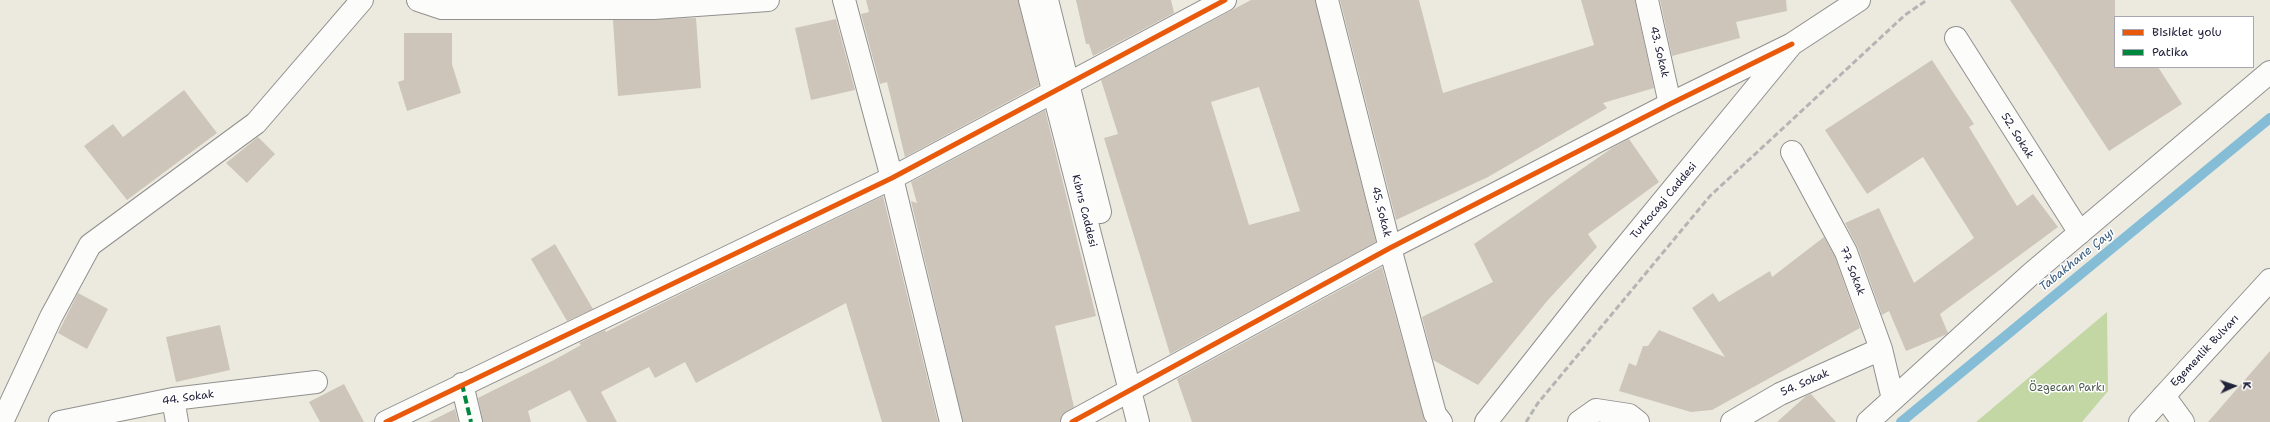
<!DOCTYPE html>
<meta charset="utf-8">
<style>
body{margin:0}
#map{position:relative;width:2270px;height:422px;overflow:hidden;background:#eceadf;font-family:"Shantell Sans",sans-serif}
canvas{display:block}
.legend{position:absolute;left:2114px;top:16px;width:140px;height:52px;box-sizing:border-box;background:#fff;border:1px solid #a7a7b1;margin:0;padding:5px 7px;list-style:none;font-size:12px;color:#22223b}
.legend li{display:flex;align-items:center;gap:8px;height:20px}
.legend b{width:20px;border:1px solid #a7a7b1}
.north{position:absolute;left:2214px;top:366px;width:40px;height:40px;-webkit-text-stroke:3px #fff;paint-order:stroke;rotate:87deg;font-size:11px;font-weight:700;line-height:16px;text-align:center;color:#22223b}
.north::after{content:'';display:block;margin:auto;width:14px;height:18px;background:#22223b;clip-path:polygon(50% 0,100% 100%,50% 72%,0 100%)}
</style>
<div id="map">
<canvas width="2270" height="422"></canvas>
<ul class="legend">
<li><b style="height:5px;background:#e8590c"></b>Bisiklet yolu</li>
<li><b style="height:5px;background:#00873e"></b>Patika</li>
</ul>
<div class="north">K</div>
</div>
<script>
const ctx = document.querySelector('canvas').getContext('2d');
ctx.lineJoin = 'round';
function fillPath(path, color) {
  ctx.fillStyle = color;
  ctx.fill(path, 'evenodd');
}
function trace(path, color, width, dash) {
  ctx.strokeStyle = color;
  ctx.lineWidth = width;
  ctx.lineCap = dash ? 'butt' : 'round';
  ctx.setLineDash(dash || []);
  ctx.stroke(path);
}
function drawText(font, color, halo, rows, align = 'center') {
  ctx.font = font + ' "Shantell Sans",sans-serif';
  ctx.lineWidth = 3;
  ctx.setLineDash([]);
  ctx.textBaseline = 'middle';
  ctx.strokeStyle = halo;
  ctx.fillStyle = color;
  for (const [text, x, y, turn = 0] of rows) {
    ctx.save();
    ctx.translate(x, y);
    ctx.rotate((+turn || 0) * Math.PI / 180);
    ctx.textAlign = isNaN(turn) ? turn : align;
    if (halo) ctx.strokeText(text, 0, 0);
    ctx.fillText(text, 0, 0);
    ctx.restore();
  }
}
fillPath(new Path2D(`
 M 2107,312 L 2108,391 L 2082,422 L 1976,422 Z`), '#c2d7a4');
trace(new Path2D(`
 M 1901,422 L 2270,118`), '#85bdd7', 10);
fillPath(new Path2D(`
 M 866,0 L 1018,0 L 1039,85 L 905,157 L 887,82 L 880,84 L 861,14 L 869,12 Z
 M 1076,0 L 1171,0 L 1174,13 L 1093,56 L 1089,44 L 1086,44 Z
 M 1251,0 L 1315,0 L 1376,242 L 1170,354 L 1104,138 L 1118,134 L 1101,80 ZM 1259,87 L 1300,211 L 1249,225 L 1211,102 Z
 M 1340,0 L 1419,0 L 1443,93 L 1594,45 L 1581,0 L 1635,0 L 1654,88 L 1603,103 L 1607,108 L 1488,177 L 1396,220 Z
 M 1660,0 L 1786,0 L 1787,11 L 1736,22 L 1740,38 L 1672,56 Z
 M 2010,0 L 2115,0 L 2115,67 L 2158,67 L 2182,104 L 2109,151 Z
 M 696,18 L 701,88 L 618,96 L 613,20 Z
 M 836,19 L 855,90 L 811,100 L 795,28 Z
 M 404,33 L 452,33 L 452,64 L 461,93 L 407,111 L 398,82 L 404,80 Z
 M 1932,60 L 1974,124 L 1969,127 L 2017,206 L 2033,194 L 2058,227 L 1940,314 L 1948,333 L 1945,335 L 1906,351 L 1889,311 L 1882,315 L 1858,248 L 1845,223 L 1879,208 L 1914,283 L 1974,238 L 1923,157 L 1867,194 L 1825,130 Z
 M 184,90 L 217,133 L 127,200 L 84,146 L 113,124 L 123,137 Z
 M 1045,110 L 1096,316 L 1055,326 L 1074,407 L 1062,415 L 1060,422 L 963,422 L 911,201 L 917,203 L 911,182 Z
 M 258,137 L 275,154 L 247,183 L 226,163 Z
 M 1629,139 L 1659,182 L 1588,234 L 1597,247 L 1548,300 L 1478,385 L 1433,360 L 1422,317 L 1493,282 L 1474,244 L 1612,148 Z
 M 883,196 L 938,422 L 882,422 L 846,303 L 696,383 L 685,362 L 655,378 L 649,367 L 601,392 L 617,422 L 587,422 L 570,390 L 528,411 L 531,422 L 483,422 L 478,398 L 554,360 L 581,345 L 579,343 L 605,330 L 606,332 L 652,308 Z
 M 1824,237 L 1835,257 L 1860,328 L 1712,410 L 1691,412 L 1619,391 L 1629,363 L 1636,366 L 1643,346 L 1648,346 L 1659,330 L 1725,357 L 1692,308 L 1713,293 L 1719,302 L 1770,271 L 1772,277 Z
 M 555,244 L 593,309 L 567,321 L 531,259 Z
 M 1382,267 L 1425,422 L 1192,422 L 1177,379 Z
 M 78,293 L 108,309 L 87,349 L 58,333 Z
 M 220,325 L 230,370 L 176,382 L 166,337 Z
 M 2270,351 L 2270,422 L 2208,422 Z
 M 344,384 L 364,422 L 320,422 L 309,402 Z
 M 1811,394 L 1836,422 L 1777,422 L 1806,396 Z
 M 455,409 L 458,422 L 429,422 Z`), '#cdc5b9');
const minor = new Path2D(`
 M 418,0 L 442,8 L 654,8 L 768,0
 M 844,0 L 892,178 L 951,422
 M 1327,0 L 1390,248 L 1435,414 L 1441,422
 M 1647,0 L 1670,104
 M 1956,38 L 2080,233
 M 1792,152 L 1846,252 L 1881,349 L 1893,399
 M 462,384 L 471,422
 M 2164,396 L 2183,422
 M 173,399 L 177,422
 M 2,422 L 51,317 L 90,245 L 256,123 L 362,0
 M 60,422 L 173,399 L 316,382
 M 386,422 L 892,178 L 1225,0
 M 1072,422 L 1390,248 L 1670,104 L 1792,44
 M 1486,422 L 1594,285 L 1792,44 L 1859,0
 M 1579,422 L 1596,410 L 1629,415 L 1638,422
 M 1732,422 L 1780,394 L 1881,349
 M 1868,422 L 2031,274 L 2270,72`);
const major = new Path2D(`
 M 1030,0 L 1138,422
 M 1047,0 L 1100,212
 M 2140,422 L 2270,280`);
trace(minor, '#91908f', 24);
trace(major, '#91908f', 24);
trace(minor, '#fcfcfa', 22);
trace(major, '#fcfcfa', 22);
trace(new Path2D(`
 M 1526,422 L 1538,403 L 1710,196 L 1905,15 L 1927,0`), '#b4b4b5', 3, [6, 3]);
trace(new Path2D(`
 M 462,384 L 471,422`), '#00873e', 4, [8, 4]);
trace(new Path2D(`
 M 386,422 L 892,178 L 1225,0
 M 1072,422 L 1390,248 L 1670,104 L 1792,44`), '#e8590c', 5);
drawText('11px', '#22223b', '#fff', [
 ["43. Sokak",1659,52,77],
 ["52. Sokak",2017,136,58],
 ["Turkocagi Caddesi",1664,201,-50],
 ["Kıbrıs Caddesi",1084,211,76],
 ["45. Sokak",1381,212,76],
 ["77. Sokak",1852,271,69],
 ["Egemenlik Bulvarı",2205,351,-47],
 ["54. Sokak",1805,383,-24],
 ["44. Sokak",188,398,-8]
]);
drawText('11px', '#4e5c4f', '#fff', [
 ["Özgecan Parkı",2067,388]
]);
drawText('italic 12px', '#3b5f80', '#fff', [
 ["Tabakhane Çayı",2077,260,-39]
]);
</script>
